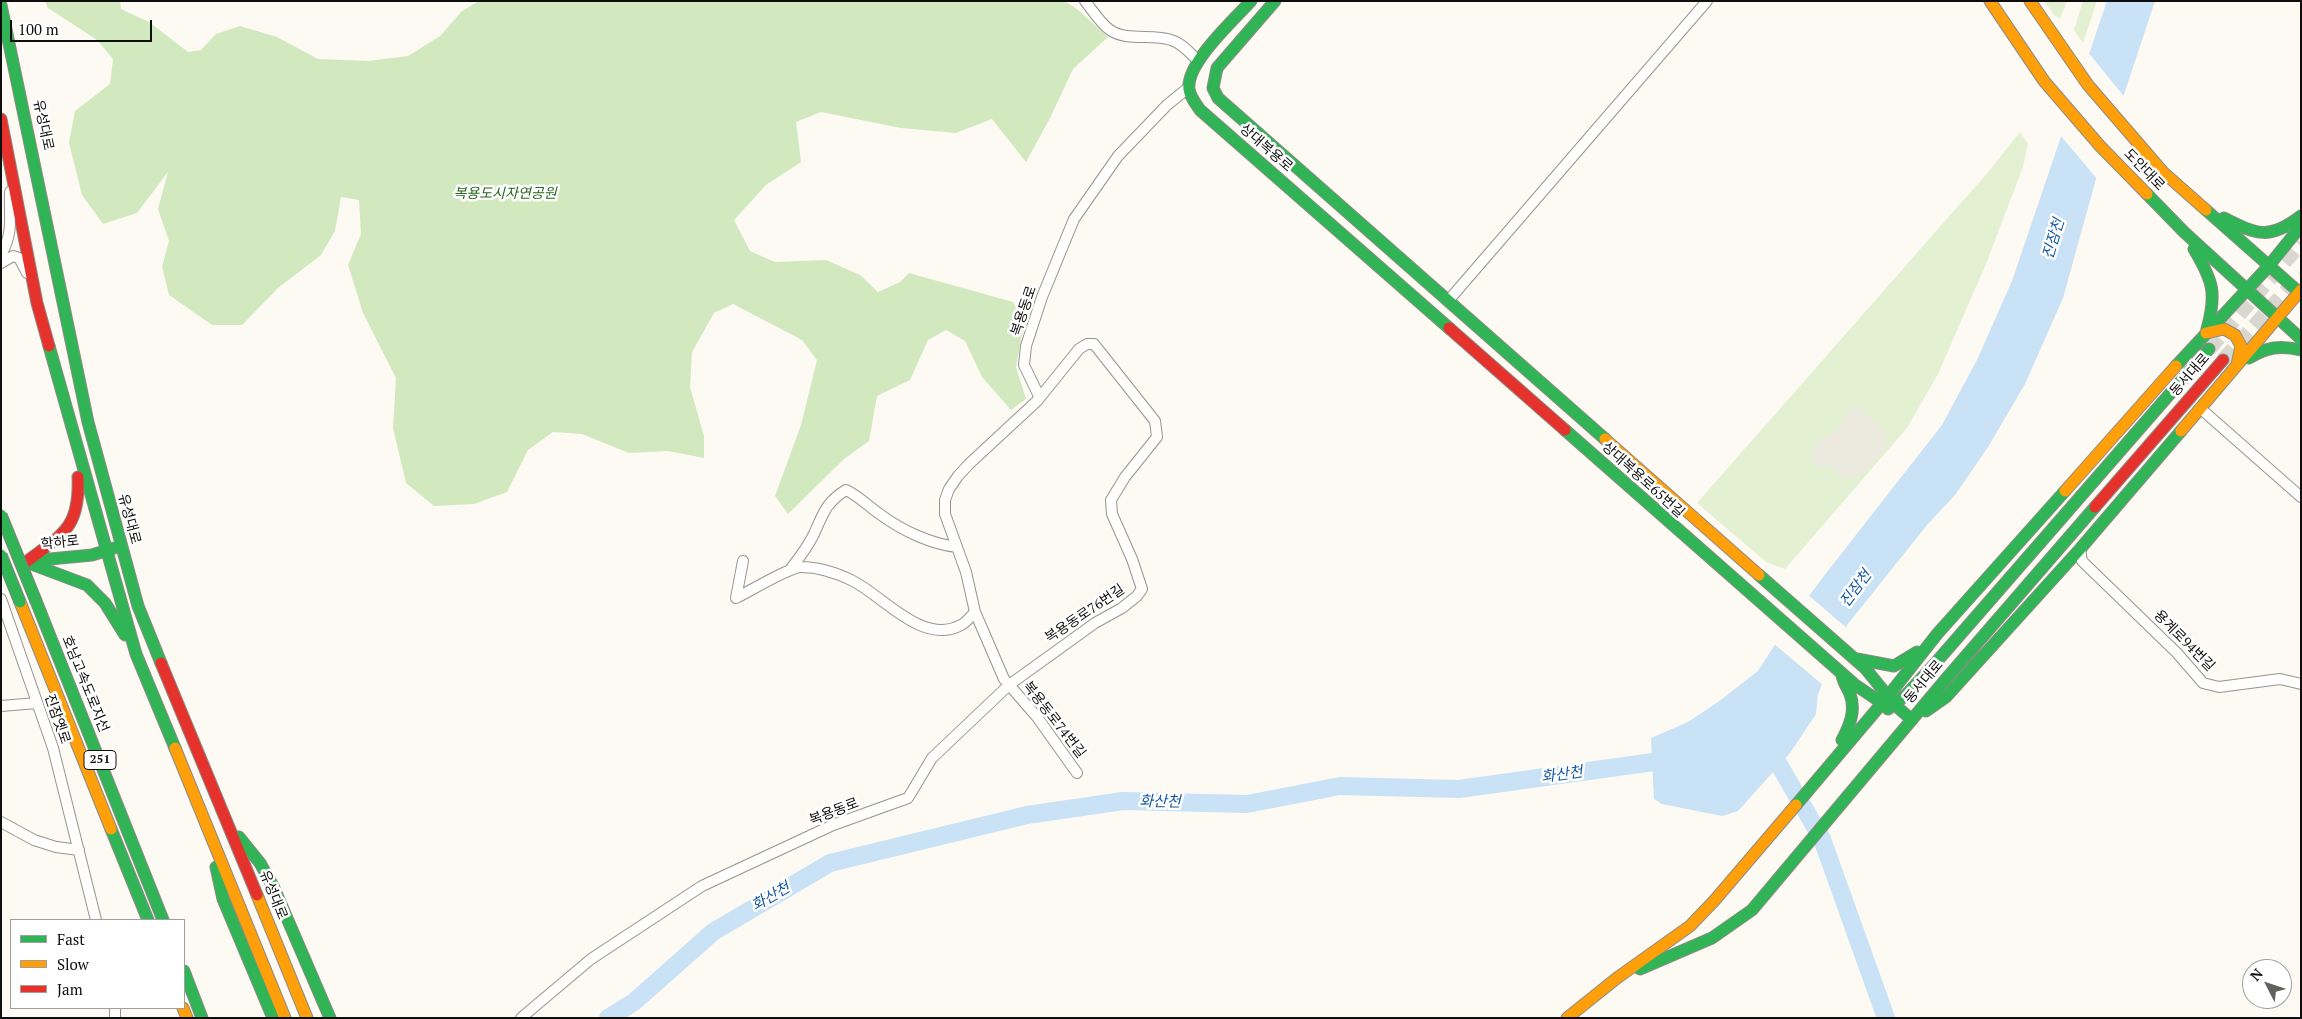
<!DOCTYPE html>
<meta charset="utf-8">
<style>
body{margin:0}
#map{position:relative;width:2302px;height:1019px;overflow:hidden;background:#fcfaf2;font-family:"PT Serif",serif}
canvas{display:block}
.frame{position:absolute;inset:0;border:2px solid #0e0e0e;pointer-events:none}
.legend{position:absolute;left:10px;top:919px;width:175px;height:90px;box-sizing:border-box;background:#fff;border:1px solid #9f9f9f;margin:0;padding:6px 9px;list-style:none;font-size:15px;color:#0e0e0e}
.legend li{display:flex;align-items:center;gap:10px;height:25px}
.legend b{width:25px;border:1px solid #9f9f9f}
.north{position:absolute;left:2242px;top:959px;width:50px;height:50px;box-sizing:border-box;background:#fff;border:1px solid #9f9f9f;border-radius:50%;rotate:311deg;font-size:14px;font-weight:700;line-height:20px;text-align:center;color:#0e0e0e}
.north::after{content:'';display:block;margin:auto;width:18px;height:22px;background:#61615e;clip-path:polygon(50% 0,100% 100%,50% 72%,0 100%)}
.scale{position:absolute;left:10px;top:20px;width:142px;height:22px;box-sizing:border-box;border:2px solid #0e0e0e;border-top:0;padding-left:6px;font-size:15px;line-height:18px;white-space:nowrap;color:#0e0e0e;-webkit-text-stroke:4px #fff;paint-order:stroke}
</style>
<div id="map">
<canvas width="2302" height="1019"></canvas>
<div class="frame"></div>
<ul class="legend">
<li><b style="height:6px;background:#30b455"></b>Fast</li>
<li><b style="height:6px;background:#ff9f0a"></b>Slow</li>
<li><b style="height:6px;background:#e5322d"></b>Jam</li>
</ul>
<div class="north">N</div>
<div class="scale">100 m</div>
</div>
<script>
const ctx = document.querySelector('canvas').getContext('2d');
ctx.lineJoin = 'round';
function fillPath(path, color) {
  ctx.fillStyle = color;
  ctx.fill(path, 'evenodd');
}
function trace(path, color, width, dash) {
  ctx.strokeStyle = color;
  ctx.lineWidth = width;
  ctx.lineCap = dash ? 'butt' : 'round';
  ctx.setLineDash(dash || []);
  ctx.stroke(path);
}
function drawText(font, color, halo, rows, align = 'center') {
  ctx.font = font + ' "PT Serif","Noto Sans KR",serif';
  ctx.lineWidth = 5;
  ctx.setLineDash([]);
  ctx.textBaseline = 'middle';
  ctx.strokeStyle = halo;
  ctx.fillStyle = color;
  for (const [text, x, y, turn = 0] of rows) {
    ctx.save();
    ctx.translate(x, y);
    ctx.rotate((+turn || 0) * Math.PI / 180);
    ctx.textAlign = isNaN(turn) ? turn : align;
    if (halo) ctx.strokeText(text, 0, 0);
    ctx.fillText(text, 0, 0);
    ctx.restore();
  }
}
fillPath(new Path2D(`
 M 2044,1 L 2067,1 L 2060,19 L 2054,15 Z
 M 2083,1 L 2097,1 L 2083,43 L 2074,30 Z
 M 2020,132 L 2028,144 L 2023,167 L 1986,264 L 1938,374 L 1907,428 L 1785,569 L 1766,562 L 1697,503 L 1989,171 Z`), '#e3f1d2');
fillPath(new Path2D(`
 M 45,1 L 120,1 L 121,9 L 149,22 L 188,52 L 201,50 L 216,34 L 240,26 L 277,37 L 318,59 L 368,61 L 408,56 L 440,36 L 462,11 L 479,1 L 1064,1 L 1077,9 L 1108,37 L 1073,69 L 1050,118 L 1026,162 L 992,119 L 956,133 L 901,128 L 821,112 L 796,122 L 801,162 L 766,185 L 734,220 L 750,251 L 775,262 L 826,260 L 860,275 L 878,292 L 900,282 L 909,273 L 1013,302 L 1024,322 L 1016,367 L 1026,399 L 1011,410 L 982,377 L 965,341 L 946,330 L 928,340 L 910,380 L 877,396 L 869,441 L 844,459 L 788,514 L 775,496 L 801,425 L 817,360 L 802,340 L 733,304 L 714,313 L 692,352 L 690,387 L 704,436 L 704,458 L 668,451 L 629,453 L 582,434 L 553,432 L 528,450 L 507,492 L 474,504 L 434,506 L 406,483 L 393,428 L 396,378 L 363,313 L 348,265 L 361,234 L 359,200 L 341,197 L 335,231 L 321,255 L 278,288 L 242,325 L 212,325 L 169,295 L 162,267 L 169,241 L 158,209 L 168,172 L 137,213 L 103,224 L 82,195 L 69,143 L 75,111 L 110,84 L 113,59 L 97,40 L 48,8 Z`), '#d2e9c0');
fillPath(new Path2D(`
 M 1855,406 L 1886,431 L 1886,448 L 1860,477 L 1842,478 L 1830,465 L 1822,468 L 1814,464 L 1812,454 L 1820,437 L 1826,435 L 1830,436 Z`), '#ece9de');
fillPath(new Path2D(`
 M 2107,1 L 2155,1 L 2096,179 L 2063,298 L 2025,384 L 1988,447 L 1955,495 L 1927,525 L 1847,625 L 1818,694 L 1816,714 L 1790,753 L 1738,811 L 1722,816 L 1662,804 L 1654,799 L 1651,738 L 1688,722 L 1718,702 L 1758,671 L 1791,620 L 1827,572 L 1942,425 L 1977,360 L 2012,281 Z`), '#c9e2f6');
fillPath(new Path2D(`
 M 2088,52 L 2126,99 L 2098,180 L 2060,135 Z
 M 1807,594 L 1848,629 L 1824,686 L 1773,643 Z`), '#fcfaf2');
trace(new Path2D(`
 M 1767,744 L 1822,839 L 1886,1018
 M 608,1018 L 634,1002 L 713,932 L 830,863 L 1027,815 L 1123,801 L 1247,804 L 1340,786 L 1459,789 L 1675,759`), '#c9e2f6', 18);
trace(new Path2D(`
 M 2209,349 L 2301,243
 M 2223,360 L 2301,275`), '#d8d7d0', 15, [15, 8]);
const street = new Path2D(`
 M 1085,1 C 1093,11 1100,23 1110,30 C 1127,42 1153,33 1171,40 C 1182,43 1191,54 1198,61
 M 1,255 C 14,232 9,217 10,192
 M 1,263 L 13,256 L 19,258 L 27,273
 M 1448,301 L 1707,1
 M 2200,408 L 2301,497
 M 2080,549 L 2082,561 L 2177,653 L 2203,683 L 2219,687 L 2280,679 L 2301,684
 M 743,561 L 736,598 C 750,591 790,567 801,567 C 819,567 837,573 853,581 C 883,596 923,646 961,625 C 966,623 971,616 975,612
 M 792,567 C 800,557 808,546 814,534 C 823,514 826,502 846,490 C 859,496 869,507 881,515 C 903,531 931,544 957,547
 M 1,599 L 53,748 L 96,920
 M 1,706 L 37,703
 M 1077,773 L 1037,717 L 1004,679 L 975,612 L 966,572 L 945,514 L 945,500 L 949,489 L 958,476 L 969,464 L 1037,401 L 1039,396 L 1024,365 L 1026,346 L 1042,297 L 1074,219 L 1118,156 L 1167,105 L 1188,88
 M 1,822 L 34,840 L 56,847 L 79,850
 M 115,1008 L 115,1018
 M 521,1018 L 591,959 L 702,886 L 833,825 L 908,798 L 932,758 L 1009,685 L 1095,623 L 1122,608 L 1137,596 L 1142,589 L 1132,559 L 1112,514 L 1111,500 L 1125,477 L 1157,437 L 1155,421 L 1094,344 L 1087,344 L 1079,349 L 1037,401`);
const fast = new Path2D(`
 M 1251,1 C 1234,20 1186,63 1189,89 C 1190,97 1196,104 1200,110 L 1449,328
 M 1275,1 L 1217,68 L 1213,88 L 1218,98 L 1605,439
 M 1,5 L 88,422 L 138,606 L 161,663
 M 2147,194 L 2184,232 L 2301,339
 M 2206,210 L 2301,294
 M 2224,218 C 2257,235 2270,240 2301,216
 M 2194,249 C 2213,281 2217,293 2207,329
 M 49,346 L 136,654 L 175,748
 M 2249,358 C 2267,347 2280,345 2301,350
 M 2176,366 L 2267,268 L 2301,226
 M 1565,430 L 1854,684 L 1876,699 L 1891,704
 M 29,561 L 92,555 L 114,548
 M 26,562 L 87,585 L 105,603 L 125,635
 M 1759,575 L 1865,668 L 1895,705 L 1912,720
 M 36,601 L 163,920
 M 1857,659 L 1894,666 L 1917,652
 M 1842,675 C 1843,682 1847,687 1850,694 C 1856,710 1850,725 1842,740
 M 1888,709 L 1906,695 L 1932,667 L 2209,349
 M 1926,711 L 1946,697 L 2080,549 L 2181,431
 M 1796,805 L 1889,695 L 1938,633 L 2065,491
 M 111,829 L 148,920
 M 239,837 L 260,863 L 274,888 L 330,1018
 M 216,867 L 223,899 L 273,1018
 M 1640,969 L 1712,938 L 1752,910 L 1946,679 L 2095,507
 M 184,971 L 202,1018`);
const slow = new Path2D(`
 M 1990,1 L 2044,81 L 2100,146 L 2147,194
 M 2030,1 L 2088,85 L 2163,172 L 2206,210
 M 2206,333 L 2224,329 L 2235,335 L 2241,346 L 2237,365
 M 2181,431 L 2301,290
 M 1605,439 L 1759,575
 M 2065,491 L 2176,366
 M 20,602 L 111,829
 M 175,748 L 285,1018
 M 257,895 L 307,1018
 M 183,1008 L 187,1018
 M 1567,1018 L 1617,978 L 1690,926 L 1714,901 L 1796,805`);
const jam = new Path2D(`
 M 1,119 L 37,303 L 49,346
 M 1449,328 L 1565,430
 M 2095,507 L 2223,360
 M 26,562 C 63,534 80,528 78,477
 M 161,663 L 257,895`);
trace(street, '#959491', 12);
trace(fast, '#8c8b87', 13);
trace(slow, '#8c8b87', 13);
trace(jam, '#8c8b87', 13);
trace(street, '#fffefd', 10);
trace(fast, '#30b455', 11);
trace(slow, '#ff9f0a', 11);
trace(jam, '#e5322d', 11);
const fastBridge = new Path2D(`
 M 1,515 L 36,601
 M 1,555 L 20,602`);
trace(fastBridge, '#82827e', 13, []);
trace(fastBridge, '#30b455', 11);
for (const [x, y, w] of [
 [100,760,32]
]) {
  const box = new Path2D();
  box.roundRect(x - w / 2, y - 9.5, w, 19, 4);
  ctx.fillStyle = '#fff';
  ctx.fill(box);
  trace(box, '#0e0e0e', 1);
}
drawText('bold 12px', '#0e0e0e', null, [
 ["251",100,760]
]);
drawText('14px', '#0e0e0e', '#fff', [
 ["유성대로",43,125,78],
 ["상대복용로",1266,148,41],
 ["도안대로",2144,170,46],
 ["복용동로",1024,311,-71],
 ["동서대로",2190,375,-49],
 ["상대복용로65번길",1643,480,42],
 ["유성대로",129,519,75],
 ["학하로",60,543,-6],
 ["복용동로76번길",1085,614,-34],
 ["용계로94번길",2184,641,45],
 ["동서대로",1924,682,-50],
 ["호남고속도로지선",85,684,68],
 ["진잠옛로",57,719,71],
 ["복용동로74번길",1054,720,52],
 ["복용동로",834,812,-21],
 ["유성대로",273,895,68]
]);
drawText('italic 14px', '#26671d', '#fff', [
 ["복용도시자연공원",505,194]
]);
drawText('italic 15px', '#1558a2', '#fff', [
 ["진잠천",2054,239,-73],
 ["진잠천",1856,589,-53],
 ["화산천",1562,775,-8],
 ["화산천",1160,802,1],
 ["화산천",771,897,-30]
]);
</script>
